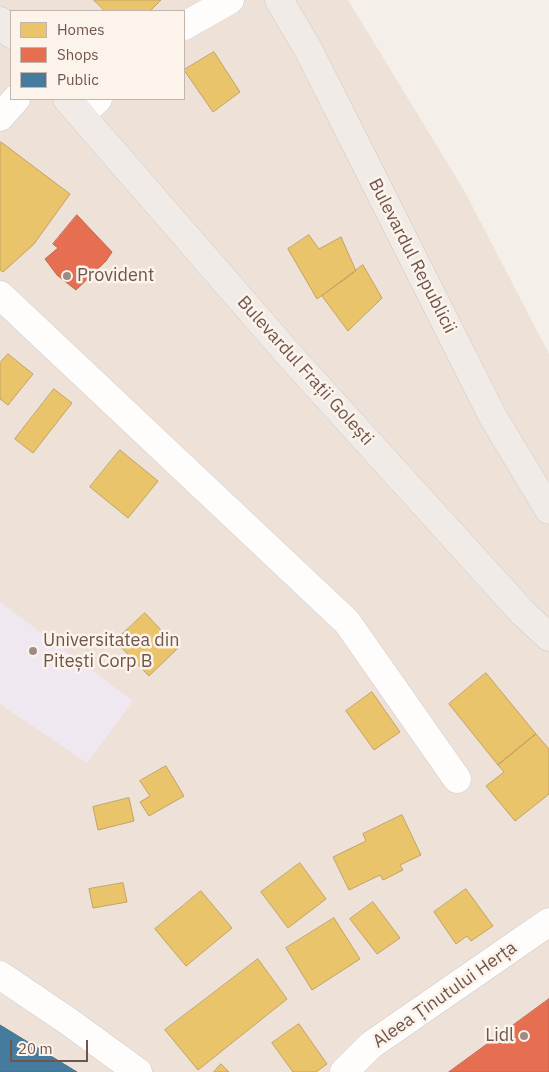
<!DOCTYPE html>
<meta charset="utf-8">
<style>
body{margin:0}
#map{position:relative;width:549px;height:1072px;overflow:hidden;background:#f5efea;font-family:"IBM Plex Sans",sans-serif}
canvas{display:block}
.legend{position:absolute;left:10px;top:10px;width:175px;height:90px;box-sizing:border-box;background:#fcf3eb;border:1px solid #c3b4ac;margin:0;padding:6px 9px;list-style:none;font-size:15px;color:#6e554e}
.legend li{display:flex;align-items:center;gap:10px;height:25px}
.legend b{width:25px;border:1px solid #c3b4ac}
.scale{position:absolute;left:10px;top:1040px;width:78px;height:22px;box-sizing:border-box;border:2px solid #6e554e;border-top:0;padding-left:6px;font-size:15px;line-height:18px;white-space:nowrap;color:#6e554e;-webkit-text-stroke:4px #fcf3eb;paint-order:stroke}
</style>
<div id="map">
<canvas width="549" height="1072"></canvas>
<ul class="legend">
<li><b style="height:14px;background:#e9c46a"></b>Homes</li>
<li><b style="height:14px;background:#e76f51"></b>Shops</li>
<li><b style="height:14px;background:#457b9d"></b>Public</li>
</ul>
<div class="scale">20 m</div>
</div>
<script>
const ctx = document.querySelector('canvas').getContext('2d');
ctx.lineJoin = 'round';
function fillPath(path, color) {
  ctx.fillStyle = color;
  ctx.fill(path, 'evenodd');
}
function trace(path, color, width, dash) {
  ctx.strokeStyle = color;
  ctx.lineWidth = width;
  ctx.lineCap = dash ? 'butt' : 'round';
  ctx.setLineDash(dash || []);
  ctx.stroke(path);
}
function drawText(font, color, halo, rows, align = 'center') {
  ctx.font = font + ' "IBM Plex Sans",sans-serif';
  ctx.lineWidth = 5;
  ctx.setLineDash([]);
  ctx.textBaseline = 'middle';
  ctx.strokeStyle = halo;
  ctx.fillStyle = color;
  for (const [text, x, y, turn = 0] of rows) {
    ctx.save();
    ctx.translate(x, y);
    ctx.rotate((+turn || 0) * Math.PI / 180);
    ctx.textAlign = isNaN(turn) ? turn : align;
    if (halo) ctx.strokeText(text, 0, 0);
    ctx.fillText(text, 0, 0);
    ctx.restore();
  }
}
fillPath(new Path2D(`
 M 0,0 L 348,0 L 465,192 L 549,354 L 549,1072 L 0,1072 ZM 11,11 L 184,11 L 184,99 L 11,99 Z`), '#ede1d8');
fillPath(new Path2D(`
 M 0,602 L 133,701 L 87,763 L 0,704 Z`), '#f0e8f0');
const homes = new Path2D(`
 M 94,0 L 161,0 L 150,11 L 105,11 Z
 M 214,52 L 240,92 L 213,112 L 184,70 Z
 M 1,142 L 70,194 L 34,244 L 3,272 L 0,270 L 0,143 Z
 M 309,235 L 319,249 L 341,237 L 356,271 L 317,299 L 288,249 Z
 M 363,265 L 382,298 L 348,331 L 322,296 Z
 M 8,354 L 33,374 L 8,405 L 0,399 L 0,363 Z
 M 54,389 L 72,403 L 33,453 L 15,439 Z
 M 120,450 L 158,481 L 128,518 L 90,487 Z
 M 145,613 L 178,648 L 149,676 L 115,641 Z
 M 486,673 L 536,734 L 498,765 L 449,704 Z
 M 372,692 L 400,732 L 374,750 L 346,711 Z
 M 536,734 L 549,749 L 549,794 L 515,821 L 486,786 L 504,772 L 498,765 Z
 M 166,766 L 184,796 L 149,816 L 140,802 L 150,796 L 140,781 Z
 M 129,798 L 134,821 L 98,830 L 93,807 Z
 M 402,815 L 421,855 L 400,865 L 403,870 L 383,880 L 380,875 L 349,890 L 333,857 L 366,841 L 363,834 Z
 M 300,863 L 326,899 L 288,928 L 261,892 Z
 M 123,883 L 127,902 L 93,908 L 89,889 Z
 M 466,889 L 493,926 L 471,941 L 467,936 L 456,944 L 434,912 Z
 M 201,891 L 232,928 L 186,966 L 155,929 Z
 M 373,902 L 400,938 L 377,954 L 350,919 Z
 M 334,918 L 360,959 L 312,990 L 286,948 Z
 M 258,959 L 287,999 L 198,1070 L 165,1030 Z
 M 299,1024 L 327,1064 L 316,1072 L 293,1072 L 272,1043 Z
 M 221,1064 L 229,1072 L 214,1072 Z`);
fillPath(homes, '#e9c46a');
trace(homes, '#c4a362', 1);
const shops = new Path2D(`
 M 77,215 L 112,252 L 106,261 L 76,290 L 57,275 L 45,259 L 58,248 L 53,244 Z
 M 549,999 L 549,1072 L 449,1072 Z`);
fillPath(shops, '#e76f51');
trace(shops, '#c36750', 1);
const public = new Path2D(`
 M 0,1025 L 77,1072 L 0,1072 Z`);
fillPath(public, '#457b9d');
trace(public, '#517085', 1);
const minor = new Path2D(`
 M 184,26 L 230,0
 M 81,114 L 98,99
 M 0,117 L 16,99
 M 0,295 L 347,622 L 457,779
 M 0,975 L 68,1021 L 138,1072
 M 344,1072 L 371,1045 L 549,922`);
const major = new Path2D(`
 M 279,0 L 308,49 L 493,417 L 549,510
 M 0,21 L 11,34
 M 67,99 L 291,357 L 523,613 L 549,637`);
trace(minor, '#d3ccc8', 29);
trace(major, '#d3cac7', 29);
trace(minor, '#fefdfc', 28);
trace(major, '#f0ebe6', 28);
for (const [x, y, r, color] of [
 [67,276,5,"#9d8b85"],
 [33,651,5,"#9d8b85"],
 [524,1036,5,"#9d8b85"]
]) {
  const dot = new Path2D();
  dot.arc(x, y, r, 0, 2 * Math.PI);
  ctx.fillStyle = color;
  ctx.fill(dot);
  trace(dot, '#fcf3eb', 2);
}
drawText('18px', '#6e554e', '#fcf3eb', [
 ["Bulevardul Republicii",412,256,63],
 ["Bulevardul Frații Golești",305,371,48],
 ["Aleea Ținutului Herța",445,995,-35]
]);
drawText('18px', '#6e554e', '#fcf3eb', [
 ["Provident",77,276],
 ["Universitatea din",43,641],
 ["Pitești Corp B",43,662],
 ["Lidl",514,1036,"right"]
], 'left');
</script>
